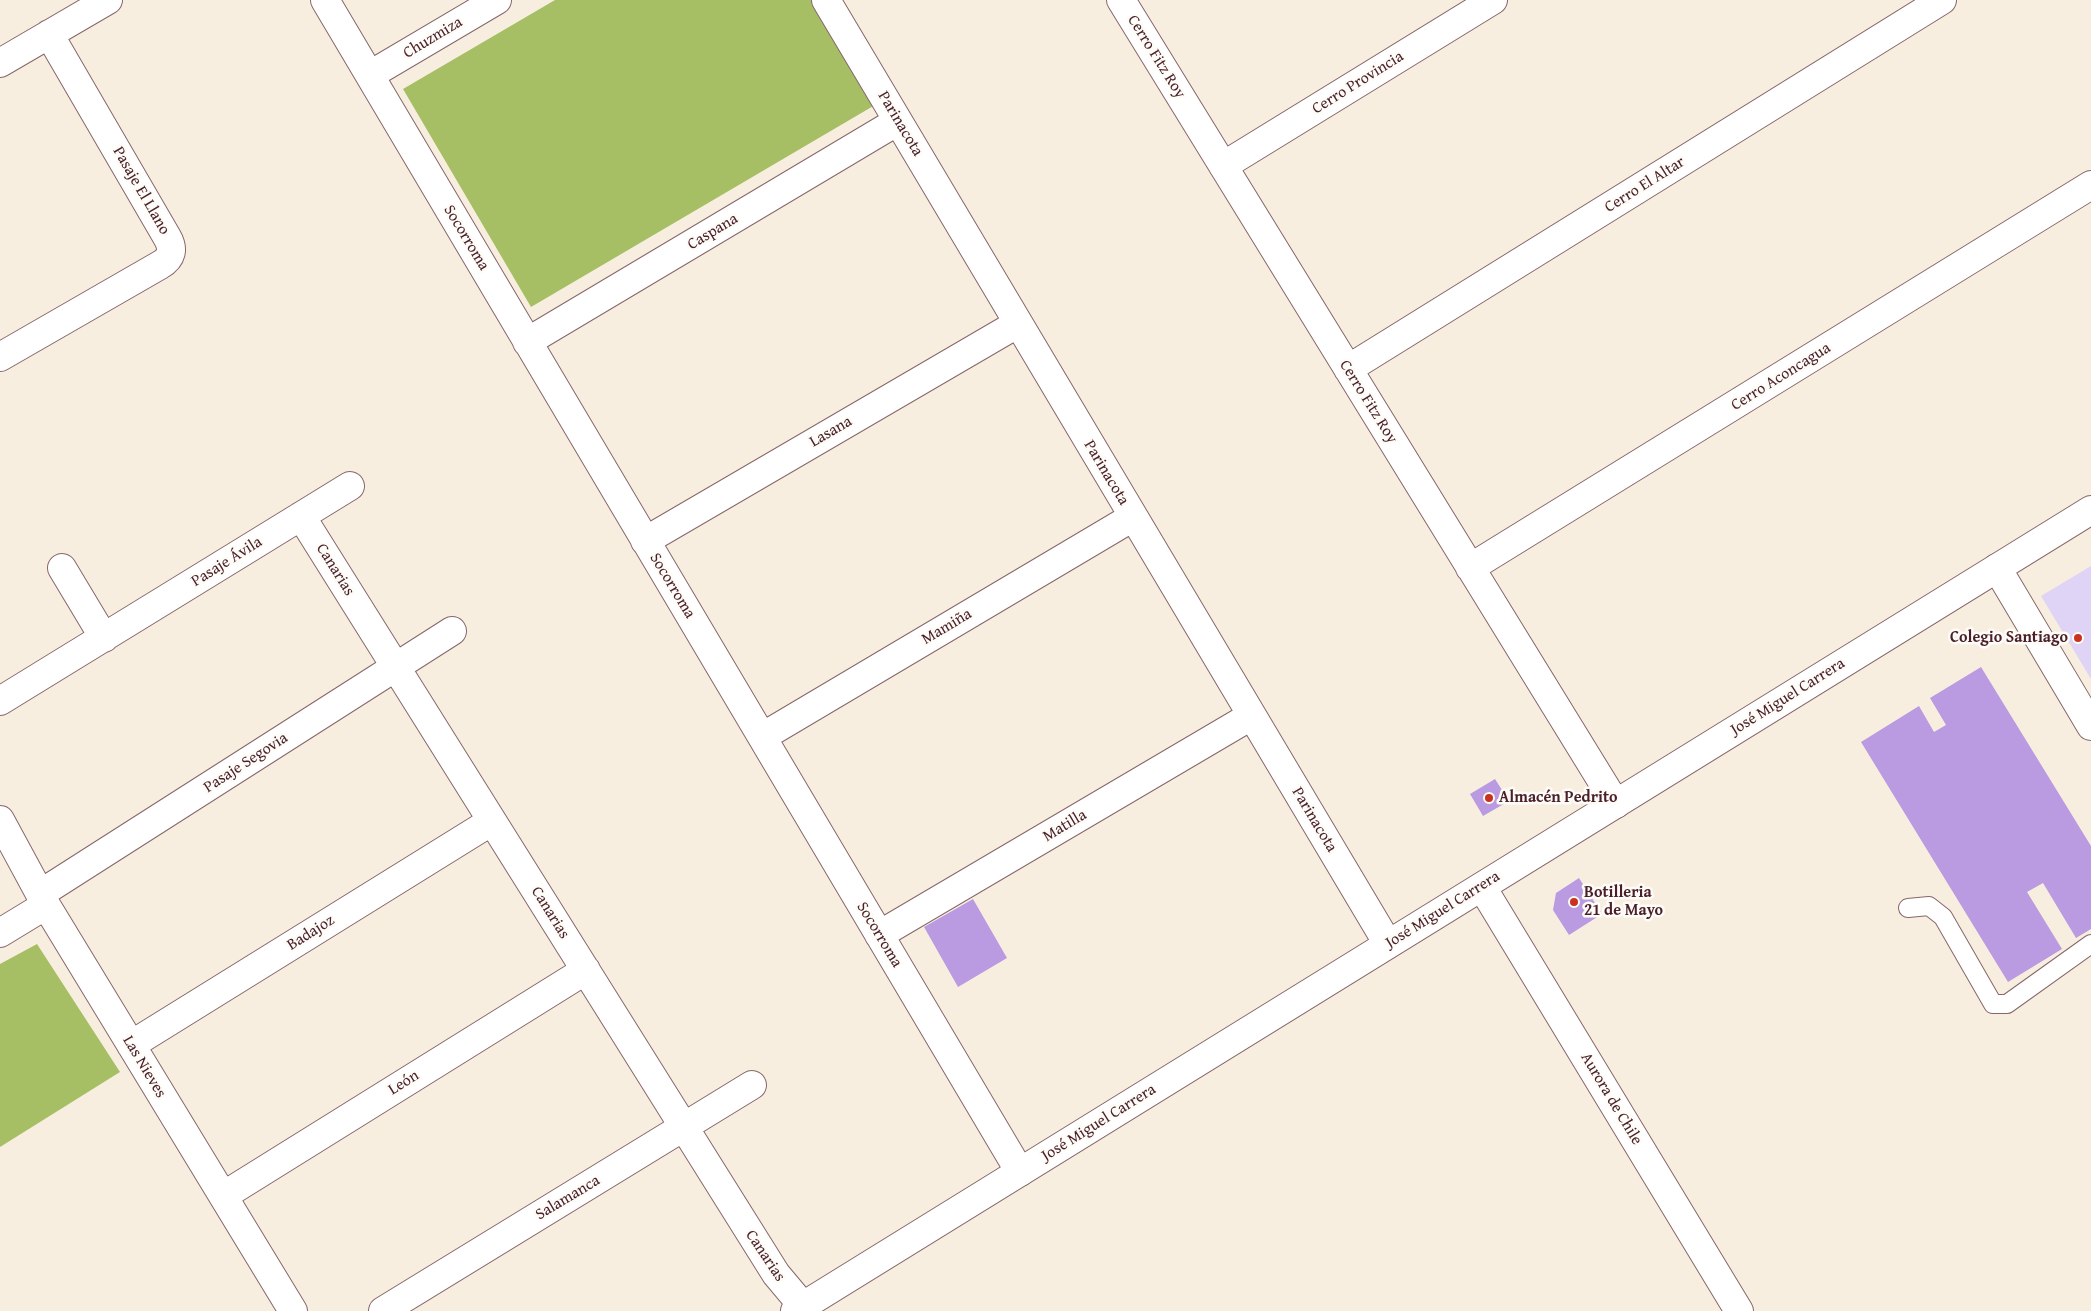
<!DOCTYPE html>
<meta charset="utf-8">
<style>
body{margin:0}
canvas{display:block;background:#f8eedf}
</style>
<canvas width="2091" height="1311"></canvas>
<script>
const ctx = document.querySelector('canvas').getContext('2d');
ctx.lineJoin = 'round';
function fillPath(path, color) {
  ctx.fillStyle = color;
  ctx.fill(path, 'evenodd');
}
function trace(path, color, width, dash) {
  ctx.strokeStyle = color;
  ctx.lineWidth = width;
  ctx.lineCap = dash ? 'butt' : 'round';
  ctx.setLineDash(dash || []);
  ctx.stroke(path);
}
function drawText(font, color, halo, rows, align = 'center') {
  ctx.font = font + ' "Gentium Book Plus",serif';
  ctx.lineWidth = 5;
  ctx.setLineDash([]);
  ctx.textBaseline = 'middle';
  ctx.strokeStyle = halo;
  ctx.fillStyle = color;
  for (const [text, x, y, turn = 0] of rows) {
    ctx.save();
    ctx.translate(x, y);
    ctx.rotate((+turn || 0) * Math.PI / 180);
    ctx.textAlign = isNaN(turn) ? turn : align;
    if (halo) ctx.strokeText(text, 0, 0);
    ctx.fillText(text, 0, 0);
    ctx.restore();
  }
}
fillPath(new Path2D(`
 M 2091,566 L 2091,679 L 2041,596 Z`), '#dfd4f5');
fillPath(new Path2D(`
 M 555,0 L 813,0 L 875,105 L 531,307 L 403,89 Z
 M 37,944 L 120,1072 L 0,1147 L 0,964 Z`), '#a6bf65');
fillPath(new Path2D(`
 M 1981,667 L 2091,846 L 2091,929 L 2076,938 L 2043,883 L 2027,892 L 2062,949 L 2008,982 L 1861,742 L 1919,706 L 1934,732 L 1946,725 L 1930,698 Z
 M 1495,779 L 1509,801 L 1483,816 L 1470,794 Z
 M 1579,878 L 1602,914 L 1569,935 L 1553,910 L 1556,893 Z
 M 973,899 L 1007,958 L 958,987 L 924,927 Z`), '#ba9ae0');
const service = new Path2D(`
 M 1908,908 L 1929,906 L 1943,917 L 1993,1004 L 2007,1004 L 2091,944`);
const minor = new Path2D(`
 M 325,0 L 1020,1172
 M 826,0 L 1388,944
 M 1121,0 L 1616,804
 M 0,63 L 108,0
 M 370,75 L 497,0
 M 1223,166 L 1493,0
 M 527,342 L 898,121
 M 0,357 L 160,265 C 172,258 174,249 167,237 L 49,34
 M 1348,369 L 1942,0
 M 301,516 L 776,1274 L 807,1311
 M 645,541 L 1017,324
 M 62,568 L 104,638
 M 1470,568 L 2091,185
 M 1997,568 L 2091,726
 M 0,701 L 350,486
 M 762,737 L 1133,517
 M 0,820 L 46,905 L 293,1311
 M 1482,887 L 1739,1311
 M 40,894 L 452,631
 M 0,933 L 46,905
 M 879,935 L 1251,716
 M 131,1045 L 492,821
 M 223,1196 L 586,970
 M 383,1311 L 752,1085`);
const tertiary = new Path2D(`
 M 795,1311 L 2091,510`);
trace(service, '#87676a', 20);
trace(minor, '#87676a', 30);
trace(tertiary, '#87676a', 30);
trace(service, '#fff', 18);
trace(minor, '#fff', 28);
trace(tertiary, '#fff', 28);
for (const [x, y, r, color] of [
 [2078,638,5,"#c8321e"],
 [1489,798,5,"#c8321e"],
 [1574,902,5,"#c8321e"]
]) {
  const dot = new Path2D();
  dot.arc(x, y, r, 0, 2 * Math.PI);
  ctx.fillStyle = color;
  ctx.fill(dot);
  trace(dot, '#fdfcf7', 2);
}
drawText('16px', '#4a1f2b', '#fdfcf7', [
 ["Chuzmiza",433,38,-31],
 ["Cerro Fitz Roy",1156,57,58],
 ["Cerro Provincia",1358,83,-32],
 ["Parinacota",900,124,59],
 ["Cerro El Altar",1645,185,-32],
 ["Pasaje El Llano",141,191,60],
 ["Caspana",713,232,-31],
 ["Socorroma",466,238,59],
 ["Cerro Aconcagua",1781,377,-32],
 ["Cerro Fitz Roy",1368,402,58],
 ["Lasana",831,432,-30],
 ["Parinacota",1106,473,59],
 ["Pasaje Ávila",227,562,-32],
 ["Canarias",335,570,58],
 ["Socorroma",672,586,59],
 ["Mamiña",947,627,-31],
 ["José Miguel Carrera",1788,697,-32],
 ["Pasaje Segovia",246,763,-33],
 ["Parinacota",1314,820,59],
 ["Matilla",1065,826,-31],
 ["José Miguel Carrera",1443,910,-32],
 ["Canarias",550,913,58],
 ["Badajoz",311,933,-32],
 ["Socorroma",879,935,59],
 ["Las Nieves",144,1067,59],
 ["León",404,1083,-32],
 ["Aurora de Chile",1611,1099,59],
 ["José Miguel Carrera",1099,1123,-32],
 ["Salamanca",568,1198,-31],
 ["Canarias",765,1256,56]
]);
drawText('bold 16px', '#4a1f2b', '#fdfcf7', [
 ["Colegio Santiago",2068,638,"right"],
 ["Almacén Pedrito",1499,798],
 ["Botilleria",1584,893],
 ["21 de Mayo",1584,911]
], 'left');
</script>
